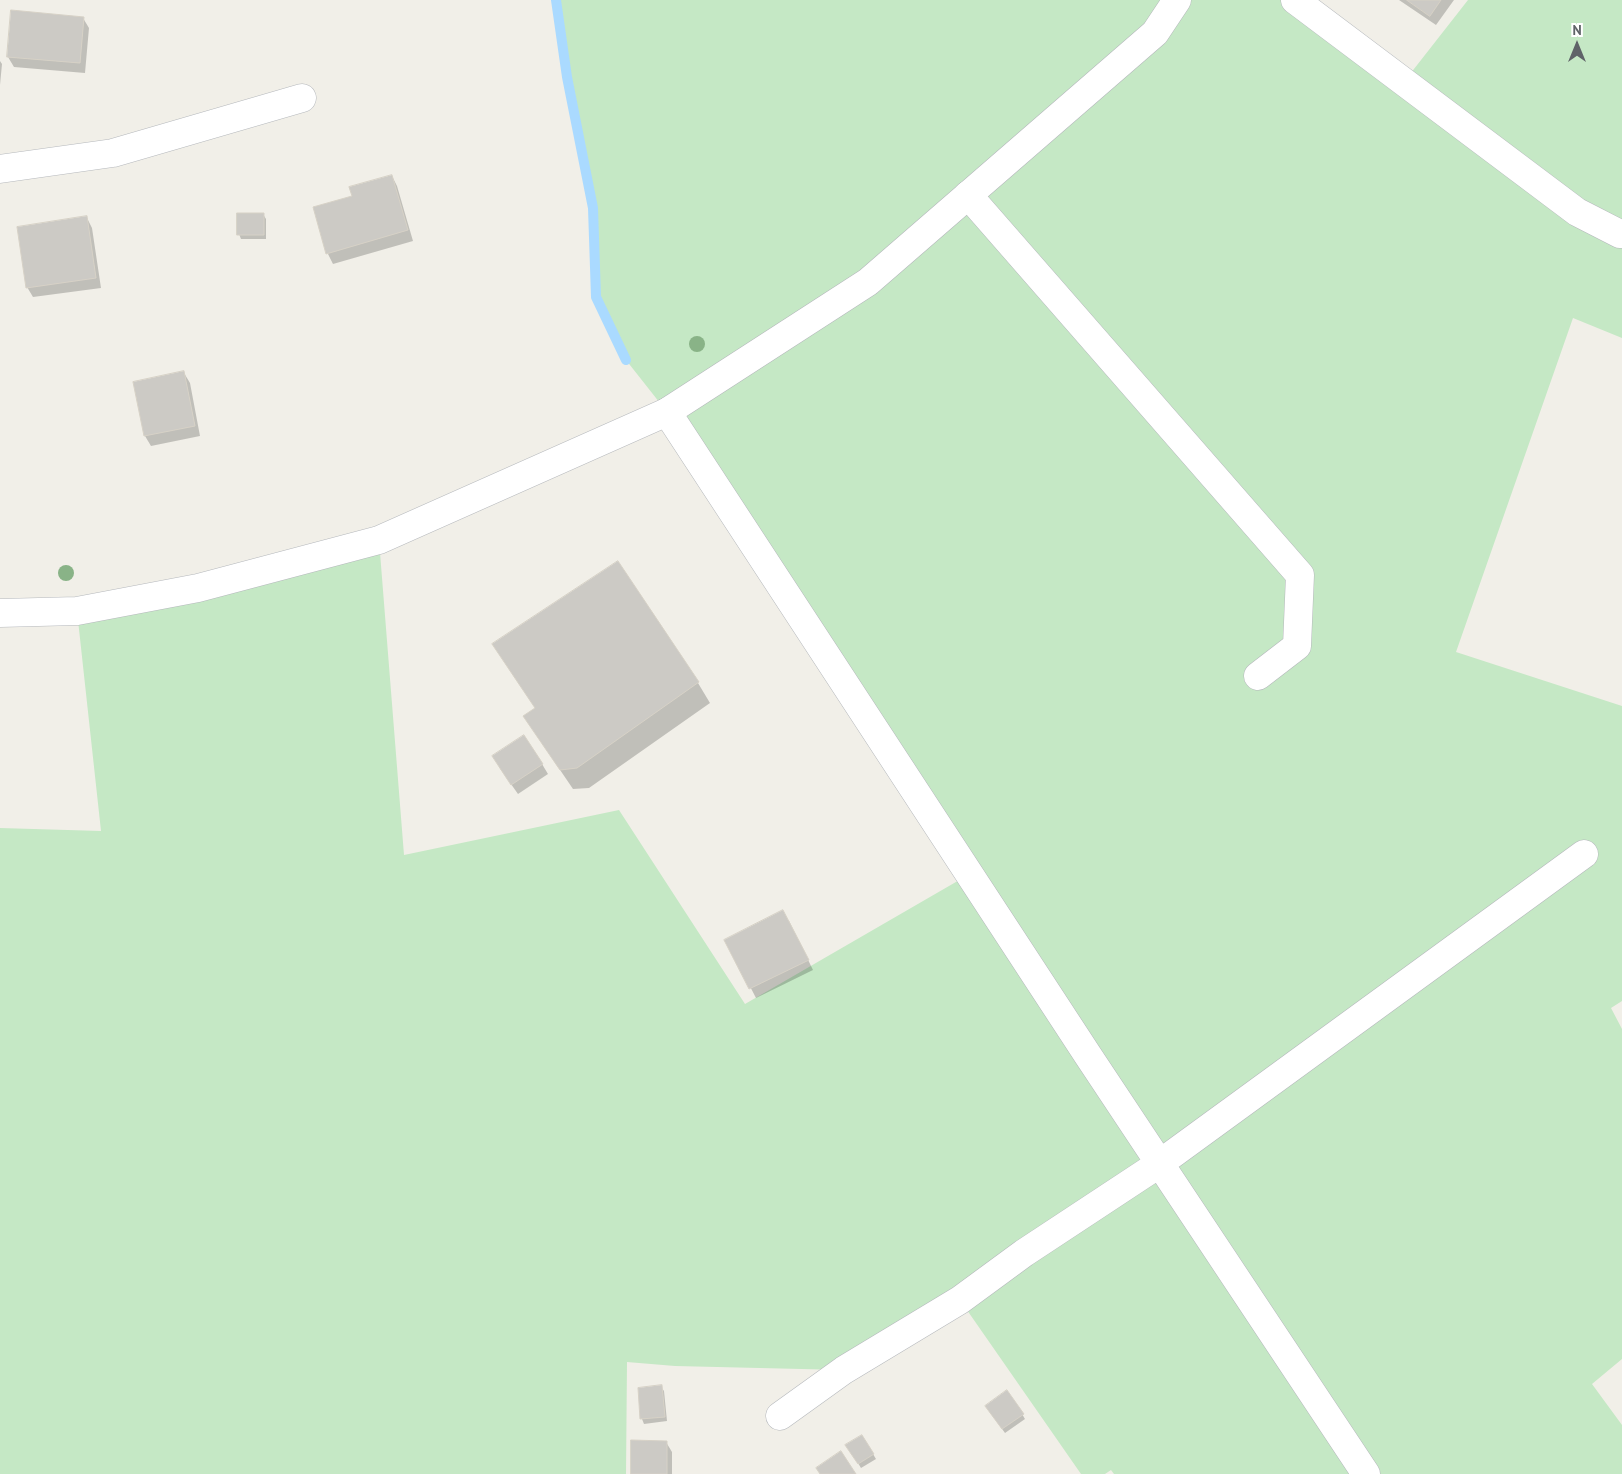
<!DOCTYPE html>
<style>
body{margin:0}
#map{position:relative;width:1622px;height:1474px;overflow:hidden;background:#f1efe8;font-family:"PT Sans",sans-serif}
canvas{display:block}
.north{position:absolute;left:1552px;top:20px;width:50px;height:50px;-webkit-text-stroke:4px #fff;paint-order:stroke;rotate:0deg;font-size:14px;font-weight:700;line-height:20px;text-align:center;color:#5f6368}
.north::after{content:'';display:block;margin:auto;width:18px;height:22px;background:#5f6368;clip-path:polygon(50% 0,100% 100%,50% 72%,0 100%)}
</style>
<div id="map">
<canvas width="1622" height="1474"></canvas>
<div class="north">N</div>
</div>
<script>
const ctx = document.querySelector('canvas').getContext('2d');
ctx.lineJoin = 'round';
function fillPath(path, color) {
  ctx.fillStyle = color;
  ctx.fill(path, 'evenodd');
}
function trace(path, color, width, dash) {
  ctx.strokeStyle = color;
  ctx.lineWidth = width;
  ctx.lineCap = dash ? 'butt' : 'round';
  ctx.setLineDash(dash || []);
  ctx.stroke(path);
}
fillPath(new Path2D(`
 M 556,0 L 1287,0 L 1403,83 L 1468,0 L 1622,0 L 1622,338 L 1573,318 L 1456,652 L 1622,706 L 1622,1001 L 1611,1008 L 1622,1029 L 1622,1359 L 1592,1384 L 1622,1425 L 1622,1474 L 1114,1474 L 1111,1470 L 1105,1474 L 1081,1474 L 960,1300 L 844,1370 L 675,1366 L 627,1362 L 626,1474 L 0,1474 L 0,828 L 101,831 L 77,611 L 379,540 L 404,855 L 619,810 L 745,1004 L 968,875 L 667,412 L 626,360 L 596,297 L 593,208 L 567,77 Z`), '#c5e8c5');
fillPath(new Path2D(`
 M 1399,0 L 1454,0 L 1436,25 Z
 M 83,18 L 89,28 L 85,73 L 14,67 L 8,57 Z
 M 0,61 L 2,64 L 0,85 Z
 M 392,176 L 397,186 L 413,241 L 333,264 L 328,254 L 314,208 L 353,197 Z
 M 263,214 L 266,219 L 266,239 L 241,239 L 239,234 Z
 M 87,218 L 92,228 L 101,288 L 33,297 L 27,287 Z
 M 184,373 L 190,383 L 200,436 L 151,446 L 145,436 L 134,383 Z
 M 617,563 L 698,683 L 710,703 L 589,788 L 573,789 L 537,736 L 525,716 L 536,709 L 494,644 Z
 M 542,764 L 548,774 L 518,794 L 499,767 Z
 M 789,921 L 813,970 L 756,998 L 726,940 Z
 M 661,1387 L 664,1391 L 667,1421 L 644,1424 L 642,1419 L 639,1389 Z
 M 989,1411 L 1022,1414 L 1025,1419 L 1005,1433 Z
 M 862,1436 L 876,1459 L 861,1468 L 847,1445 Z
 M 666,1442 L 672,1452 L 672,1474 L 632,1474 Z`), '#0003');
trace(new Path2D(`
 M 556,0 L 567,77 L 593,208 L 596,297 L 626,360`), '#aadaff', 10);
const building = new Path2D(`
 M 1407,0 L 1441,0 L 1430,16 Z
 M 11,10 L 84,17 L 80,63 L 7,57 Z
 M 392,175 L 408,230 L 326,254 L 313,207 L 352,196 L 349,187 Z
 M 237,213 L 264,213 L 264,235 L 237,235 Z
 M 87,216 L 96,278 L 26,288 L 17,227 Z
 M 184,371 L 195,426 L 144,436 L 133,382 Z
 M 618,561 L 699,682 L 577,768 L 560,770 L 523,716 L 535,708 L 492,644 Z
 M 524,735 L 543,764 L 511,785 L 492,756 Z
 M 783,910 L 809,960 L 749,989 L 724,940 Z
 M 662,1385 L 665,1417 L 640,1419 L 638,1388 Z
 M 1007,1390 L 1024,1414 L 1002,1429 L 985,1406 Z
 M 862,1435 L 874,1454 L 858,1464 L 845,1445 Z
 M 631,1440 L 667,1441 L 667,1474 L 631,1474 Z
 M 841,1451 L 856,1474 L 820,1474 L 816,1468 Z`);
fillPath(building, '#cccac5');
trace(building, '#d6d1c6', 1);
const minor = new Path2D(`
 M 1295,0 L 1577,212 L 1620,234
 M 0,169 L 113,153 L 302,98
 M 968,195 L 1300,575 L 1297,646 L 1258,676
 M 667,412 L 1087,1054 L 1366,1474
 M 780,1416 L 844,1370 L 960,1300 L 1024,1253 L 1159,1164 L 1584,854`);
const tertiary = new Path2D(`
 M 0,613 L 77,611 L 198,588 L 379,540 L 667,412 L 868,282 L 1155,33 L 1177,0`);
trace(minor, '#b5b8bc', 29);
trace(tertiary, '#b5b8bc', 29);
trace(minor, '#fff', 28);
trace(tertiary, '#fff', 28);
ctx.fillStyle = '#89b387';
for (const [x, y] of [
 [697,344],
 [66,573]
]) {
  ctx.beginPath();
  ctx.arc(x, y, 8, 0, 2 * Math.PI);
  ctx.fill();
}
</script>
